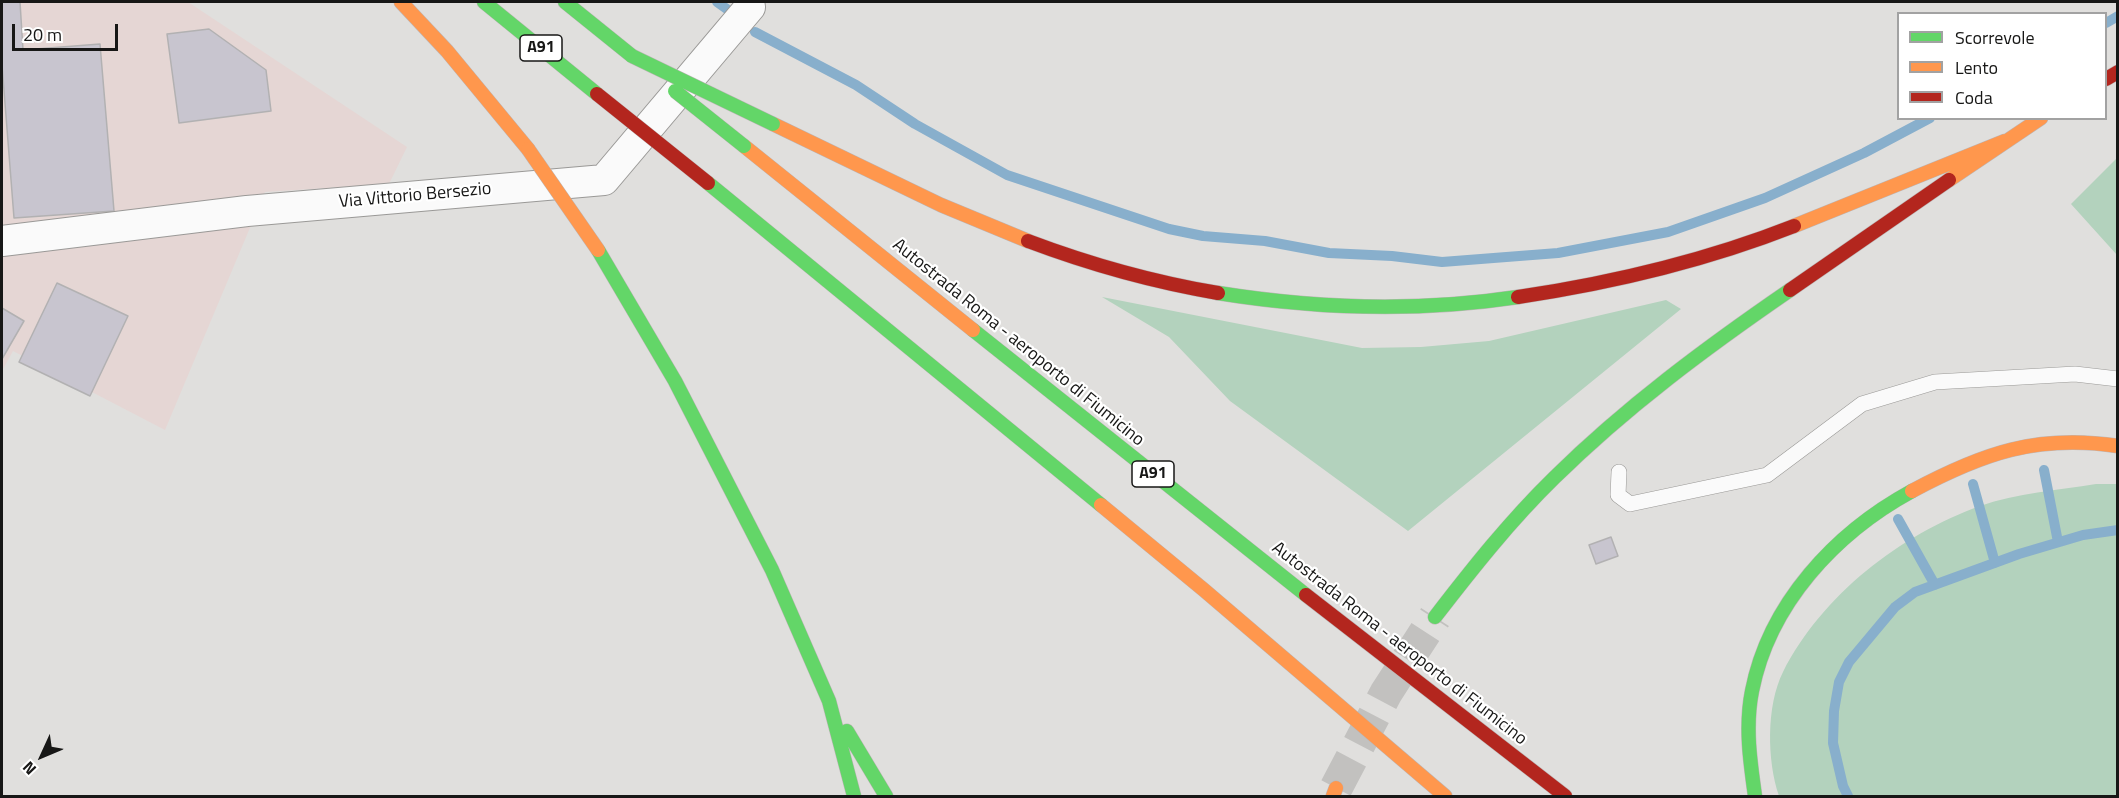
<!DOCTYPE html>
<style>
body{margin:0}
#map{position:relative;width:2119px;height:798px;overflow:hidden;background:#e0dfdd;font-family:"Titillium Web",sans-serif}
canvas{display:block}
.frame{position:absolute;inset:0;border:3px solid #171716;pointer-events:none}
.legend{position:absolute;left:1897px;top:12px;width:210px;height:108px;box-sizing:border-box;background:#fff;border:2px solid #a2a2a2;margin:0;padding:8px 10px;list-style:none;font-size:18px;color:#171716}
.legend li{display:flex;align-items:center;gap:12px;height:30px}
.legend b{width:30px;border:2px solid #a2a2a2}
.north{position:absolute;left:12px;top:726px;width:60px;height:60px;-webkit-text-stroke:4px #fff;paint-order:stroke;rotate:226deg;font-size:16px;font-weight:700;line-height:24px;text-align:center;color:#171716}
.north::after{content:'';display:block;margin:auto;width:21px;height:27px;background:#171716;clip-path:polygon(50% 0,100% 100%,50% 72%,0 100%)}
.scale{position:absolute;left:12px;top:24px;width:106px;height:27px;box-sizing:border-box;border:3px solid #171716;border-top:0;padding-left:8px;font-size:18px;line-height:21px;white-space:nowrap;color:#171716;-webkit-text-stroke:4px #fff;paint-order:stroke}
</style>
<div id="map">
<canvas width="2119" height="798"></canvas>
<div class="frame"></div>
<ul class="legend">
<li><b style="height:8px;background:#63d668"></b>Scorrevole</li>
<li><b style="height:8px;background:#ff974d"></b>Lento</li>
<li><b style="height:8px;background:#b3261e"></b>Coda</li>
</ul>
<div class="north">N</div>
<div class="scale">20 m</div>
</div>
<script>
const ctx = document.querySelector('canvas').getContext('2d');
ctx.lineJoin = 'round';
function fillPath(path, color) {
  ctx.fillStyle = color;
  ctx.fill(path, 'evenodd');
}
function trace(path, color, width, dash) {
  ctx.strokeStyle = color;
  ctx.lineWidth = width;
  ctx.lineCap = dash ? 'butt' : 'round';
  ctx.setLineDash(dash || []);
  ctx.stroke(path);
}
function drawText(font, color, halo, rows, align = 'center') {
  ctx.font = font + ' "Titillium Web",sans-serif';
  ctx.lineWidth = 4.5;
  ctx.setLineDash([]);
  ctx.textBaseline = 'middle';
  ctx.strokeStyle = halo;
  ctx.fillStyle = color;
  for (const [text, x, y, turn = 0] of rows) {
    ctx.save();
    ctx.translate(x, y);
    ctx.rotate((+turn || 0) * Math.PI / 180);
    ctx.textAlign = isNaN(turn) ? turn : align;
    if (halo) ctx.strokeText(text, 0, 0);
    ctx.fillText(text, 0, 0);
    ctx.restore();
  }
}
fillPath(new Path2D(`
 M 2,2 L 188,2 L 407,147 L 389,184 L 265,192 L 165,430 L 13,351 L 2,371 Z`), '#e5d6d4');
fillPath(new Path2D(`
 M 2117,158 L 2117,255 L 2071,204 Z
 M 1102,297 L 1362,348 L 1421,347 L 1489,341 L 1666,300 L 1681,309 L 1408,531 L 1230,401 L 1169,337 Z
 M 2096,484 L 2117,484 L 2117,796 L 1779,796 C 1767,761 1766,706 1783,672 C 1822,595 1900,535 1980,506 C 2017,493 2058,490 2096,484 Z`), '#b3d2bd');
trace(new Path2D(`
 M 717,2 L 738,17
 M 2106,23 L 2118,16
 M 755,32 L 856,85 L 915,124 L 1007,175 L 1169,229 L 1203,236 L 1265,241 L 1329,253 L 1392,256 L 1442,262 L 1558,253 L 1668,232 L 1765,198 L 1864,153 L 1930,118
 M 2044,470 L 2058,542
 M 1973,484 L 1995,563
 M 1898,519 L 1935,585
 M 1848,796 L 1843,786 L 1833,743 L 1834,711 L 1839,682 L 1849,662 L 1895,607 L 1915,592 L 2019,554 L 2083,535 L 2118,530`), '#88afcc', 10);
const building = new Path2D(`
 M 2,2 L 20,2 L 23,50 L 100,44 L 114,211 L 14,218 L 2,65 Z
 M 209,29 L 266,70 L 271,111 L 179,123 L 167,34 Z
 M 57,283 L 128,316 L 90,396 L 19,362 Z
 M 2,308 L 24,321 L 2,359 Z
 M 1611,537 L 1618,556 L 1596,564 L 1589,545 Z`);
fillPath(building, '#c8c5cf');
trace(building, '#b2b1b2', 1.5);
trace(new Path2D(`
 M 1336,788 L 1386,693 L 1435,617`), '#c2c1bf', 33, [33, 16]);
const lane = new Path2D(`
 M 1619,472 L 1618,495 L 1630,504 L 1767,475 L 1862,404 L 1935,382 L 2075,374 L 2118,379`);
const street = new Path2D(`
 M 2,241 L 247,211 L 604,180 L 750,7`);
const fast = new Path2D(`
 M 484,2 L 597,94
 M 565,2 L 632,56
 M 708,183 L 1101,505
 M 598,250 L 675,381 L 772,570 L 829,701 L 854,796
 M 1218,293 C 1318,309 1418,312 1518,297
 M 973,330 L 1306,595
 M 1435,617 C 1472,569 1510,521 1554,478 C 1626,407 1707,347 1790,290
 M 847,731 L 886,796
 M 1755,796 C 1750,761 1745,726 1752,691 C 1769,604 1835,533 1912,491`);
const slow = new Path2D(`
 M 401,2 L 447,51 L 528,149
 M 773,124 L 941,205 L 1028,241
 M 744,146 L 973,330
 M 1949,180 L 2041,118
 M 1794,226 L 2005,141
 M 1912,491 C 1983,453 2037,434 2118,446
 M 1101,505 L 1204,590 L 1445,796
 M 1333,796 L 1336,788`);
const jam = new Path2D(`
 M 2106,79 L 2118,72
 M 1028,241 C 1089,264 1153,282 1218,293
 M 1790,290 L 1949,180
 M 1518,297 C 1612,283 1705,261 1794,226
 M 1306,595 L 1565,796`);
trace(lane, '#9a9997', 16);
trace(street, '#9a9997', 32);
trace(fast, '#bcb5b5', 15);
trace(slow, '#bcb5b5', 15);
trace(jam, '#bcb5b5', 15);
trace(lane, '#fafafa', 15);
trace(street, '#fafafa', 30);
trace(fast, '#63d668', 14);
trace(slow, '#ff974d', 14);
trace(jam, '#b3261e', 14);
const fastBridge = new Path2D(`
 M 632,56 L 773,124
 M 675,91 L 744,146`);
const slowBridge = new Path2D(`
 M 528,149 L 598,250`);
const jamBridge = new Path2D(`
 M 597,94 L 708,183`);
trace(fastBridge, '#bcb5b5', 15, []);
trace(slowBridge, '#bcb5b5', 15, []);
trace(jamBridge, '#bcb5b5', 15, []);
trace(fastBridge, '#63d668', 14);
trace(slowBridge, '#ff974d', 14);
trace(jamBridge, '#b3261e', 14);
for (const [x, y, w] of [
 [541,48,42],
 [1153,474,42]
]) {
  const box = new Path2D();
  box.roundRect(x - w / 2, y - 13, w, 26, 4.5);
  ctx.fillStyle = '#fff';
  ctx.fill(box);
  trace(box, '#171716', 1.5);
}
drawText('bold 16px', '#171716', null, [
 ["A91",541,48],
 ["A91",1153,474]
]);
drawText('18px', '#171716', '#fff', [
 ["Via Vittorio Bersezio",415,196,-5],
 ["Autostrada Roma - aeroporto di Fiumicino",1018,343,39],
 ["Autostrada Roma - aeroporto di Fiumicino",1399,644,38]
]);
</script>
